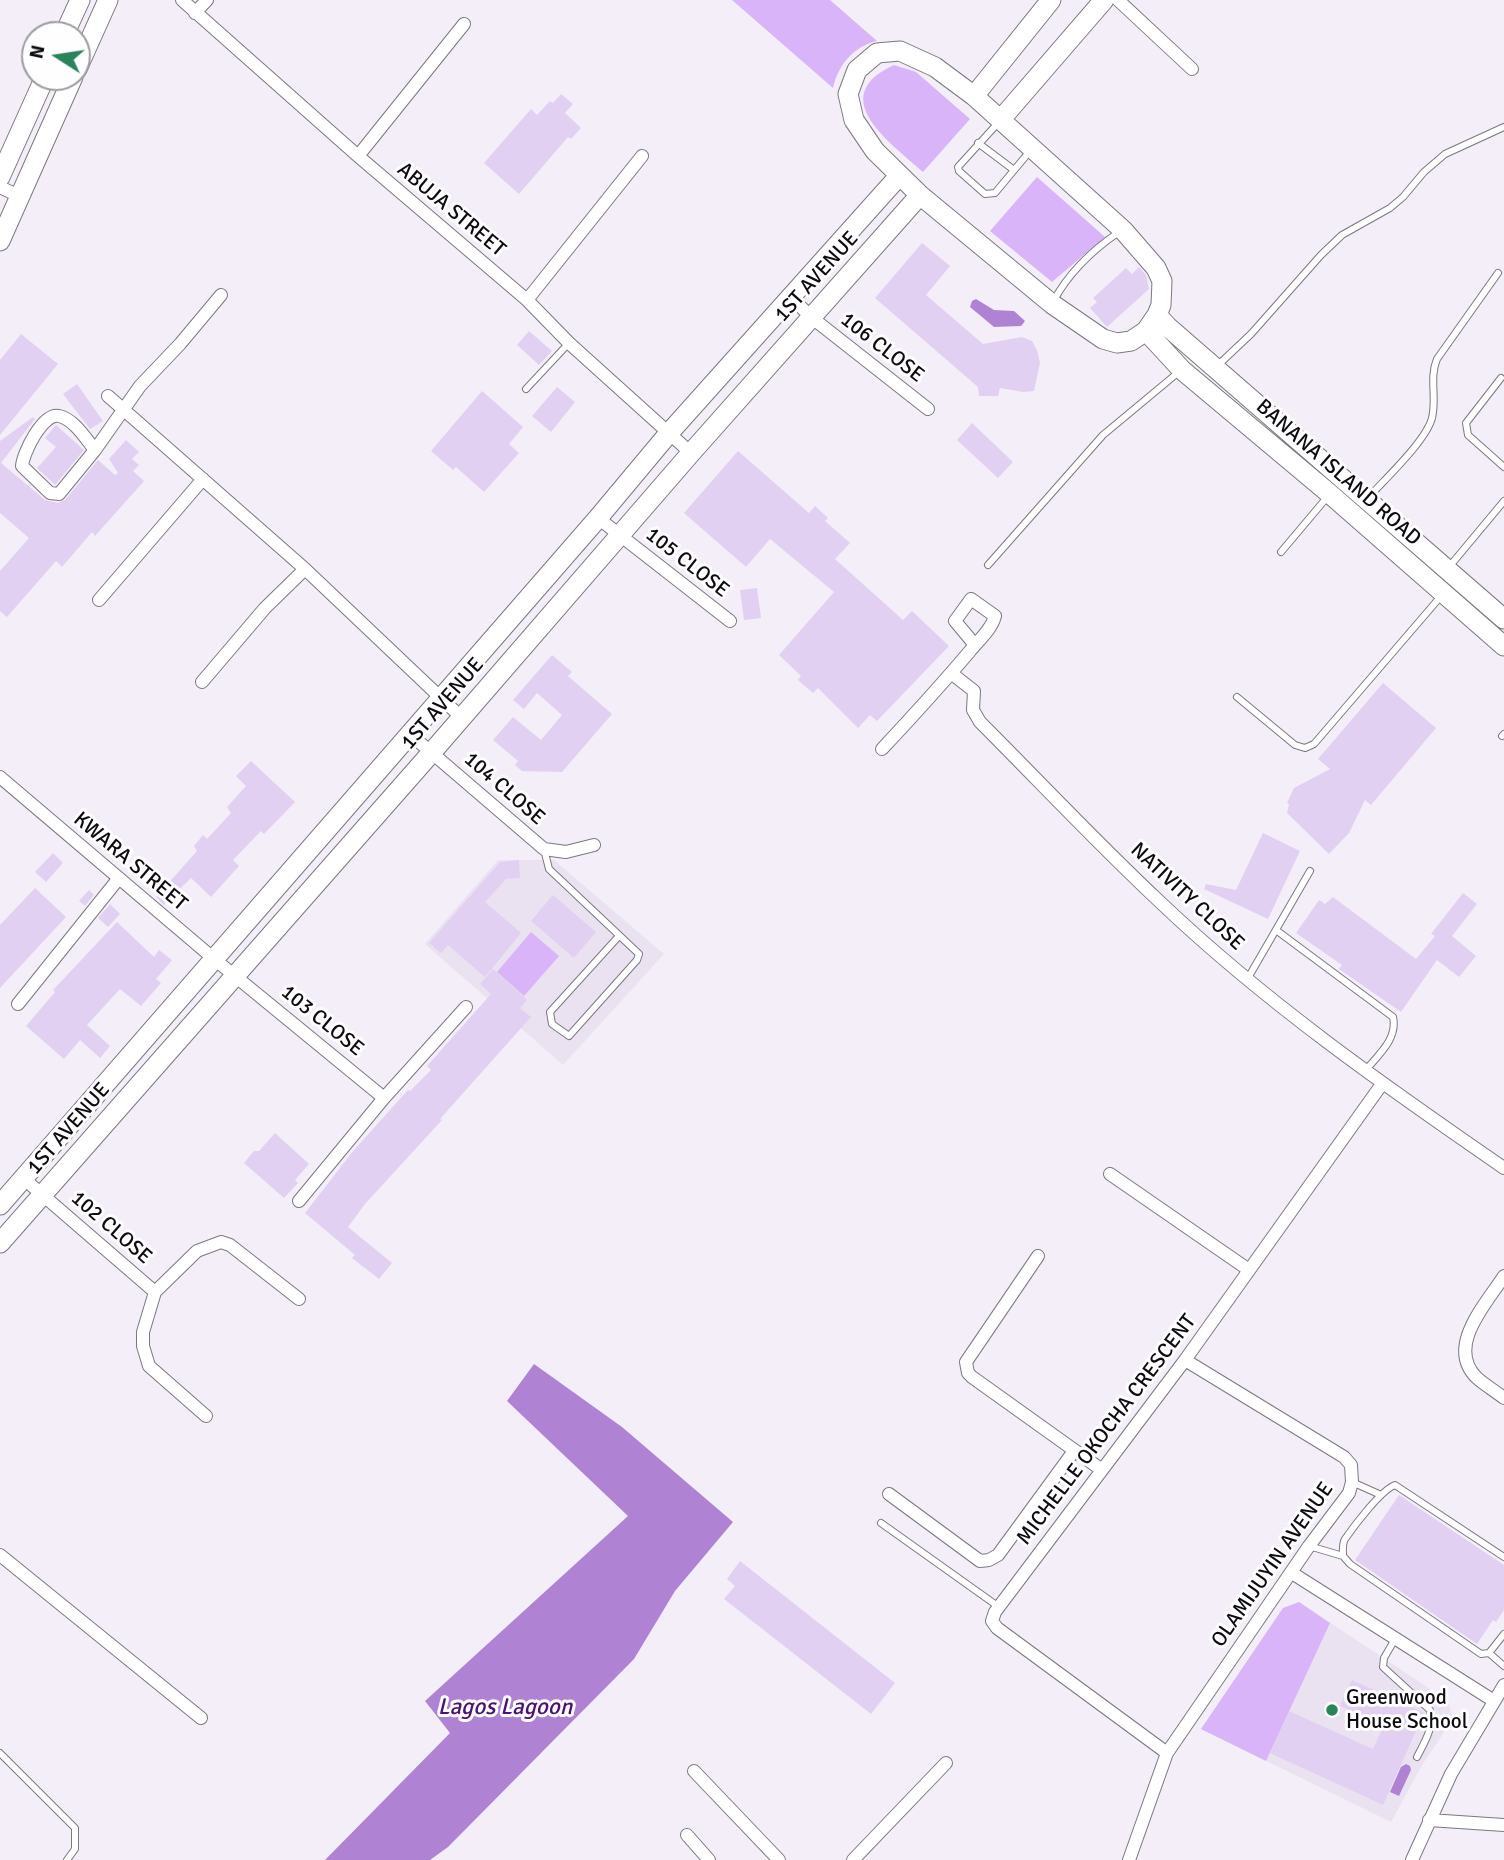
<!DOCTYPE html>
<style>
body{margin:0}
#map{position:relative;width:1504px;height:1860px;overflow:hidden;background:#f3eef7;font-family:Signika,sans-serif}
canvas{display:block}
.north{position:absolute;left:21px;top:21px;width:70px;height:70px;box-sizing:border-box;background:#fefdff;border:2px solid #9e9c9f;border-radius:50%;rotate:282deg;font-size:19px;font-weight:700;line-height:28px;text-align:center;color:#0d0b0e}
.north::after{content:'';display:block;margin:auto;width:24px;height:32px;background:#2a845a;clip-path:polygon(50% 0,100% 100%,50% 72%,0 100%)}
</style>
<div id="map">
<canvas width="1504" height="1860"></canvas>
<div class="north">N</div>
</div>
<script>
const ctx = document.querySelector('canvas').getContext('2d');
ctx.lineJoin = 'round';
function fillPath(path, color) {
  ctx.fillStyle = color;
  ctx.fill(path, 'evenodd');
}
function trace(path, color, width, dash) {
  ctx.strokeStyle = color;
  ctx.lineWidth = width;
  ctx.lineCap = dash ? 'butt' : 'round';
  ctx.setLineDash(dash || []);
  ctx.stroke(path);
}
function drawText(font, color, halo, rows, align = 'center') {
  ctx.font = font + ' Signika,sans-serif';
  ctx.lineWidth = 6;
  ctx.setLineDash([]);
  ctx.textBaseline = 'middle';
  ctx.strokeStyle = halo;
  ctx.fillStyle = color;
  for (const [text, x, y, turn = 0] of rows) {
    ctx.save();
    ctx.translate(x, y);
    ctx.rotate((+turn || 0) * Math.PI / 180);
    ctx.textAlign = isNaN(turn) ? turn : align;
    if (halo) ctx.strokeText(text, 0, 0);
    ctx.fillText(text, 0, 0);
    ctx.restore();
  }
}
fillPath(new Path2D(`
 M 498,860 L 554,860 L 664,954 L 563,1065 L 425,944 Z
 M 1299,1602 L 1448,1701 L 1453,1719 L 1422,1765 L 1391,1822 L 1201,1729 L 1283,1608 Z`), '#eae2f1');
fillPath(new Path2D(`
 M 732,0 L 830,0 L 877,41 C 854,46 838,65 833,88 Z
 M 894,65 L 916,72 L 970,119 L 923,172 C 891,143 824,97 894,65 Z
 M 1037,177 L 1105,237 L 1052,282 L 990,231 Z
 M 531,932 L 559,956 L 524,996 L 497,972 Z
 M 1299,1602 L 1330,1623 L 1266,1761 L 1201,1729 L 1283,1608 Z`), '#d9b4f9');
fillPath(new Path2D(`
 M 976,299 L 994,310 L 1014,311 L 1025,321 L 1021,326 L 994,327 L 970,307 L 972,301 Z
 M 534,1364 L 622,1427 L 733,1522 L 675,1591 L 634,1659 L 448,1847 L 430,1860 L 325,1860 L 450,1733 L 425,1701 L 628,1516 L 507,1401 Z
 M 1406,1764 L 1410,1766 L 1411,1770 L 1399,1796 L 1390,1792 L 1401,1767 Z`), '#b082d4');
fillPath(new Path2D(`
 M 561,94 L 573,104 L 565,113 L 581,128 L 571,139 L 568,137 L 519,194 L 484,163 L 531,109 L 537,115 L 550,101 L 553,103 Z
 M 922,243 L 950,266 L 926,295 L 983,344 L 1022,337 L 1032,341 L 1037,350 L 1040,363 L 1034,391 L 1023,392 L 1000,388 L 998,396 L 979,396 L 978,387 L 875,298 Z
 M 1139,267 L 1146,275 L 1149,289 L 1107,327 L 1090,308 L 1097,302 L 1093,298 L 1126,268 L 1132,274 Z
 M 529,331 L 552,351 L 539,365 L 517,345 Z
 M 21,334 L 58,364 L 0,435 L 0,360 Z
 M 77,384 L 103,421 L 90,429 L 63,394 Z
 M 557,387 L 575,402 L 551,432 L 532,416 Z
 M 482,391 L 523,427 L 509,444 L 519,453 L 484,492 L 456,467 L 453,470 L 431,451 Z
 M 33,417 L 35,419 L 1,463 L 45,500 L 58,503 L 65,500 L 98,460 L 115,475 L 118,473 L 109,459 L 126,440 L 139,452 L 132,459 L 139,465 L 133,471 L 144,481 L 95,536 L 92,532 L 62,567 L 56,561 L 7,617 L 0,611 L 0,571 L 29,538 L 0,513 L 0,441 Z
 M 972,423 L 1013,462 L 998,478 L 957,440 Z
 M 56,425 L 84,450 L 55,485 L 37,468 L 56,447 L 45,438 Z
 M 738,451 L 809,513 L 815,506 L 828,518 L 825,521 L 850,543 L 835,559 L 903,620 L 912,611 L 949,646 L 877,721 L 870,715 L 858,728 L 818,688 L 813,693 L 798,680 L 801,676 L 779,655 L 834,592 L 770,539 L 746,567 L 684,513 Z
 M 757,588 L 761,618 L 744,620 L 740,590 Z
 M 552,655 L 572,672 L 568,676 L 612,714 L 562,772 L 522,771 L 515,765 L 518,761 L 493,740 L 513,717 L 541,740 L 562,715 L 537,693 L 524,709 L 513,700 Z
 M 1383,683 L 1436,728 L 1371,805 L 1365,800 L 1349,833 L 1329,854 L 1287,813 L 1289,804 L 1287,803 L 1294,788 L 1330,769 L 1318,759 Z
 M 251,761 L 295,802 L 264,834 L 261,831 L 233,860 L 239,866 L 211,897 L 191,878 L 164,905 L 156,897 L 197,851 L 194,846 L 203,835 L 207,839 L 231,813 L 227,807 L 246,786 L 236,776 Z
 M 1263,833 L 1300,851 L 1268,919 L 1204,889 L 1206,884 L 1236,890 Z
 M 53,853 L 63,863 L 46,882 L 35,872 Z
 M 519,860 L 520,878 L 506,879 L 485,902 L 521,933 L 485,977 L 448,945 L 441,953 L 429,943 L 500,862 Z
 M 35,888 L 66,917 L 0,988 L 0,925 Z
 M 89,890 L 94,895 L 85,906 L 79,901 Z
 M 1463,893 L 1477,904 L 1452,936 L 1476,956 L 1459,977 L 1437,960 L 1401,1012 L 1339,969 L 1342,965 L 1296,933 L 1319,900 L 1325,904 L 1333,897 L 1416,959 L 1435,936 L 1431,934 Z
 M 553,895 L 596,932 L 574,958 L 531,921 Z
 M 110,904 L 120,914 L 108,927 L 98,918 Z
 M 117,922 L 154,957 L 159,950 L 172,960 L 156,979 L 161,983 L 141,1006 L 120,989 L 87,1025 L 110,1046 L 100,1058 L 80,1040 L 64,1059 L 26,1026 L 55,992 L 53,990 Z
 M 493,969 L 527,1000 L 520,1008 L 531,1017 L 440,1119 L 442,1120 L 365,1204 L 348,1227 L 392,1263 L 379,1279 L 352,1258 L 355,1255 L 305,1213 L 354,1150 L 408,1090 L 410,1091 L 431,1070 L 427,1066 L 491,994 L 480,984 Z
 M 275,1133 L 309,1164 L 295,1180 L 298,1183 L 284,1198 L 244,1163 L 254,1151 L 259,1151 Z
 M 1399,1495 L 1504,1565 L 1504,1610 L 1496,1622 L 1493,1620 L 1477,1644 L 1355,1560 Z
 M 740,1561 L 895,1683 L 871,1714 L 724,1599 L 735,1586 L 727,1579 Z
 M 1352,1680 L 1424,1713 L 1383,1805 L 1270,1753 L 1289,1711 L 1373,1749 L 1384,1725 L 1340,1706 Z`), '#e2d0f3');
const lane = new Path2D(`
 M 998,123 L 958,167 L 959,171 L 985,194 L 995,193 L 1030,151
 M 978,143 L 1014,170
 M 1053,302 C 1069,272 1091,251 1119,232
 M 1216,367 L 1251,334 L 1321,255 L 1342,235 L 1390,208 L 1403,197 L 1424,172 L 1445,154 L 1504,127
 M 1501,378 L 1466,423 L 1468,435 L 1504,467
 M 526,389 L 569,343
 M 1368,498 C 1385,479 1426,441 1432,418 C 1437,397 1429,378 1437,359 L 1498,273
 M 1281,552 L 1329,495
 M 988,565 L 1103,435 L 1180,371
 M 1449,567 L 1504,501
 M 1237,697 L 1295,745 L 1305,748 L 1314,744 L 1442,595
 M 1502,736 L 1504,734
 M 544,849 L 549,869 L 639,954 L 637,960 L 569,1036 L 552,1024 L 550,1012 L 619,936
 M 1276,930 L 1393,1017 C 1398,1039 1378,1055 1365,1071
 M 1248,978 L 1310,871
 M 1352,1482 L 1381,1495
 M 881,1523 L 999,1607
 M 1309,1546 L 1343,1556
 M 1504,1557 L 1395,1485 C 1381,1490 1354,1526 1345,1539 C 1342,1544 1343,1550 1343,1556 L 1350,1564 L 1481,1654 L 1489,1653 L 1504,1634
 M 1395,1639 L 1384,1658 L 1383,1667 L 1430,1710 C 1434,1728 1425,1741 1417,1757
 M 1489,1653 L 1504,1666
 M 0,1753 L 75,1828 L 75,1849 L 67,1860`);
const street = new Path2D(`
 M 182,0 L 358,156 L 527,300 L 569,343 L 691,453
 M 1118,0 L 1192,69
 M 195,13 L 207,0
 M 358,156 L 464,24
 M 0,187 L 19,196
 M 791,297 L 811,317 L 928,409
 M 527,300 L 642,156
 M 108,396 L 305,569 L 461,717
 M 95,450 L 59,494 L 50,493 L 22,466 C 23,453 43,412 59,416 C 74,419 86,439 95,450 L 140,386 L 180,344 L 221,295
 M 598,518 L 730,621
 M 99,600 L 203,479
 M 951,673 L 974,691 L 973,710 L 980,722 C 1040,782 1098,844 1160,902 C 1265,1002 1385,1086 1504,1168
 M 202,682 L 265,608 L 305,569
 M 411,735 L 544,849 L 566,852 L 594,845
 M 882,749 C 912,717 942,684 970,651 C 978,641 992,629 995,616 L 971,599 L 955,621 L 975,645
 M 0,777 L 213,958 L 384,1098
 M 18,1004 L 119,878
 M 1110,1174 L 1249,1270
 M 23,1178 L 155,1292
 M 299,1201 L 384,1098 L 466,1007
 M 1038,1256 L 966,1362 L 968,1373 L 972,1377 L 1102,1470
 M 1504,1276 C 1486,1304 1445,1347 1477,1378 C 1485,1385 1495,1391 1504,1398
 M 206,1416 L 149,1366 L 143,1346 L 143,1332 L 155,1292 L 197,1251 L 221,1242 L 230,1245 L 299,1299
 M 889,1494 L 980,1561 L 989,1560 L 998,1555 L 1074,1451
 M 0,1555 L 201,1718
 M 1292,1573 L 1494,1701
 M 1167,1753 L 997,1628 L 992,1621 L 995,1612 L 1185,1360 L 1382,1084
 M 694,1771 L 779,1860
 M 1429,1820 L 1504,1825
 M 687,1835 L 709,1860
 M 853,1860 L 946,1763
 M 1129,1860 L 1167,1753 L 1309,1546 L 1349,1493 L 1352,1482 L 1351,1465 L 1344,1457 L 1185,1360
 M 1412,1860 L 1451,1774 L 1504,1685`);
const secondary = new Path2D(`
 M 64,35 L 80,0
 M 900,51 L 935,67 L 974,96 L 1123,230 L 1156,268 L 1162,281 L 1161,305 L 1157,315 L 1146,331 L 1131,341 L 1117,343 L 1103,339 L 1052,304 L 920,195 L 875,151 L 854,120 L 848,94 L 857,70 L 877,53 Z
 M 77,69 L 108,0
 M 974,96 L 1051,0
 M 1002,118 L 1104,0
 M 0,177 L 45,77
 M 0,241 L 73,77
 M 1157,315 L 1168,327 L 1504,619
 M 1146,331 L 1182,370 L 1330,494 L 1504,646
 M 0,1205 L 598,518 L 669,433 L 899,176
 M 0,1243 L 432,752 L 691,453 L 920,195`);
trace(lane, '#7c7880', 8);
trace(street, '#7c7880', 14);
trace(secondary, '#7c7880', 21);
trace(lane, '#fff', 6);
trace(street, '#fff', 12);
trace(secondary, '#fff', 19);
for (const [x, y, r, color] of [
 [1332,1710,7,"#2a845a"]
]) {
  const dot = new Path2D();
  dot.arc(x, y, r, 0, 2 * Math.PI);
  ctx.fillStyle = color;
  ctx.fill(dot);
  trace(dot, '#fefdff', 2.5);
}
drawText('21px', '#0d0b0e', '#fefdff', [
 ["ABUJA STREET",451,210,40],
 ["1ST AVENUE",817,277,-48],
 ["106 CLOSE",882,348,38],
 ["BANANA ISLAND ROAD",1338,473,41],
 ["105 CLOSE",687,563,38],
 ["1ST AVENUE",443,704,-49],
 ["104 CLOSE",504,789,41],
 ["KWARA STREET",130,862,40],
 ["NATIVITY CLOSE",1187,897,43],
 ["103 CLOSE",322,1021,39],
 ["1ST AVENUE",69,1129,-49],
 ["102 CLOSE",111,1228,41],
 ["MICHELLE OKOCHA CRESCENT",1107,1430,-53],
 ["OLAMIJUYIN AVENUE",1273,1565,-55]
]);
drawText('21px', '#0d0b0e', '#fefdff', [
 ["Greenwood",1346,1698],
 ["House School",1346,1722]
], 'left');
drawText('italic 23px', '#4e0e72', '#fefdff', [
 ["Lagos Lagoon",505,1708]
]);
</script>
